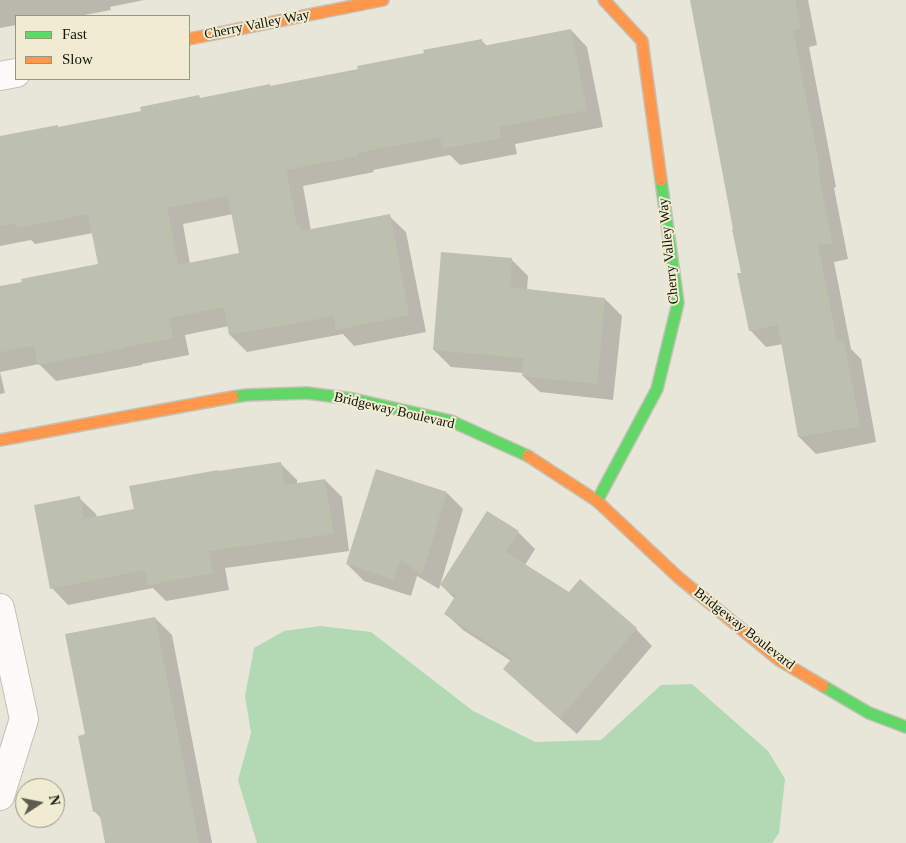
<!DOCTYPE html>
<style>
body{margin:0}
#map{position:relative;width:906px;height:843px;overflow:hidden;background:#e8e6d8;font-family:"Times New Roman",serif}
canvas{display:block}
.legend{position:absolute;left:15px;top:15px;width:175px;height:65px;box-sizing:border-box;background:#efecd1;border:1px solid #979581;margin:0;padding:6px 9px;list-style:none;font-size:15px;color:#131209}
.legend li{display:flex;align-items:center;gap:10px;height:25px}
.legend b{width:25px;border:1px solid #979581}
.north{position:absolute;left:15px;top:778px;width:50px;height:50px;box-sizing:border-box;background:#efecd1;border:1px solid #979581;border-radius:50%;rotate:79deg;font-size:14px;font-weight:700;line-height:20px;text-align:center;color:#131209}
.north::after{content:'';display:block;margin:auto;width:18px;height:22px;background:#5e5c51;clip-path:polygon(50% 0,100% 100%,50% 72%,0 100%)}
</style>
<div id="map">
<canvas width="906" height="843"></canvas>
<ul class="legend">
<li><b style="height:6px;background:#63d668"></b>Fast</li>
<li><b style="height:6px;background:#ff974d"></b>Slow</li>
</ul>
<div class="north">N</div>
</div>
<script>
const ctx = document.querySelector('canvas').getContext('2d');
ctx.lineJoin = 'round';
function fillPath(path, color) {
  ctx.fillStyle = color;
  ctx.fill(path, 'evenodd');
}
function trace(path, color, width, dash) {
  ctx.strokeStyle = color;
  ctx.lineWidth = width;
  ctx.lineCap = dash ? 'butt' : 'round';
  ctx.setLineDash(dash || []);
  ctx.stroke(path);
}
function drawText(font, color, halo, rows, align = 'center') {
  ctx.font = font + ' "Times New Roman",serif';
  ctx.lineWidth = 4;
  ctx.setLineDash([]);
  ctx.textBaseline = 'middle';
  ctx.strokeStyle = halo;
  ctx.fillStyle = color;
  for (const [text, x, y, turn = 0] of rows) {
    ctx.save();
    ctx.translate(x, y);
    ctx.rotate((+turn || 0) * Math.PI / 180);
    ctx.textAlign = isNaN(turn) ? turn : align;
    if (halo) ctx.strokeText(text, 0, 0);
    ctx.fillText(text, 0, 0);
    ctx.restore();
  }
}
fillPath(new Path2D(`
 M 320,626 L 371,632 L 473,711 L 535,742 L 601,740 L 661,685 L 692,684 L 768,751 L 785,779 L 779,833 L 772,843 L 257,843 L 238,780 L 251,733 L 245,696 L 254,648 L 284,631 Z`), '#b1d9b4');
fillPath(new Path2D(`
 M 0,0 L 144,0 L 110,7 L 111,10 L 79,16 L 16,16 L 16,25 L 0,28 Z
 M 691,0 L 808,0 L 817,45 L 809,47 L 836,187 L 834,188 L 848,259 L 834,262 L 851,349 L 861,359 L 876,442 L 816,454 L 799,437 L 783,344 L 766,347 L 750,330 L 742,274 Z
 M 571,30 L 587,47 L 603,127 L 515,144 L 517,154 L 460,165 L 450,155 L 373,170 L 374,172 L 303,186 L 311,231 L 389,216 L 406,232 L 426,332 L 354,346 L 343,334 L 247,352 L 230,335 L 229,326 L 185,335 L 189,355 L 142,364 L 142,365 L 56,381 L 39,364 L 0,372 L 5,393 L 0,394 L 0,288 L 99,265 L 93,233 L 35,244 L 31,240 L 0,246 L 0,141 L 142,112 L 199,97 L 201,99 L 269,85 L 271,87 L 359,70 L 481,40 L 488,47 ZM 233,214 L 240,254 L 190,264 L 183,224 Z
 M 511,259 L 528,276 L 527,291 L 605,299 L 622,316 L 613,400 L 540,392 L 523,376 L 524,373 L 451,367 L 434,350 Z
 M 280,463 L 297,480 L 297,484 L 325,480 L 342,497 L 349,551 L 225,568 L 229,590 L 166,601 L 153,588 L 68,605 L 52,588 L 79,498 L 96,514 L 97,517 L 135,510 Z
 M 447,493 L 463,509 L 439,589 L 417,576 L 411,596 L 364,581 L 347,564 Z
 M 518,532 L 535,549 L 525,565 L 569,593 L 636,629 L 652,646 L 577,734 L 521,685 L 505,669 L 511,661 L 463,630 L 446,614 L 455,599 L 441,585 Z
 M 155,618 L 172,635 L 212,843 L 106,843 L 102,819 L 94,811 L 86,735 Z`), '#0003');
fillPath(new Path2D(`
 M 690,0 L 795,0 L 801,28 L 793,30 L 820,170 L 818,171 L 832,243 L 818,245 L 837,342 L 844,341 L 860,426 L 798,437 L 778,325 L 749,331 L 737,273 L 741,273 L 732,229 L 733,229 Z
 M 571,29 L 587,110 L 499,127 L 501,138 L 442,149 L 440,137 L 357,153 L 358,156 L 286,170 L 297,225 L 300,224 L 301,231 L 390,214 L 409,315 L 336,330 L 334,316 L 229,335 L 224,307 L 169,318 L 173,338 L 126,347 L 126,348 L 38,365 L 34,346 L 0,352 L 0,286 L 22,282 L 21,279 L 98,264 L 88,214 L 17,228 L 16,223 L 0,226 L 0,136 L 58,125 L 58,127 L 141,111 L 140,107 L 199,95 L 200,98 L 270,84 L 270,86 L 358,69 L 357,66 L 424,53 L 423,50 L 482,39 L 483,46 ZM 228,196 L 239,253 L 178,265 L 167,208 Z
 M 441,252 L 512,258 L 510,287 L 605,298 L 597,384 L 522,376 L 524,358 L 433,350 Z
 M 281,462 L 284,485 L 325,479 L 333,534 L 209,551 L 213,573 L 148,585 L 145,570 L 50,589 L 34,505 L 80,496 L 84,519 L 134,509 L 129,486 L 218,470 L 218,471 Z
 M 376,469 L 447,492 L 422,574 L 400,560 L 394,580 L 346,564 Z
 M 487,511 L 519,531 L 506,552 L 569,592 L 580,579 L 637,628 L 560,718 L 503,669 L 512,658 L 444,614 L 456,595 L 440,585 Z
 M 155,617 L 199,843 L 105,843 L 99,811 L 93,812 L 78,736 L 85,734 L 65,634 Z`), '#bdc0ae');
const street = new Path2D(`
 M 0,76 L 16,73
 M 0,608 L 24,719 L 0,796`);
const fast = new Path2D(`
 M 233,397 L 247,395 L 307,393 L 353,399 L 451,421 L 528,456
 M 597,501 L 657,389 L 678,303 L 661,180
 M 823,686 L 869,713 L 906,727`);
const slow = new Path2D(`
 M 604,0 L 642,41 L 661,180
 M 189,39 L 383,0
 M 0,440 L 233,397
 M 528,456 L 597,501 L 678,577 L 779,660 L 823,686`);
trace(street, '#c4c2b7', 30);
trace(fast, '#c4c2b7', 14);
trace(slow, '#c4c2b7', 14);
trace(street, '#fcfbf9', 28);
trace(fast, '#63d668', 11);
trace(slow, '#ff974d', 11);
drawText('14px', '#131209', '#efecd1', [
 ["Cherry Valley Way",257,25,-11],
 ["Cherry Valley Way",669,251,-96],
 ["Bridgeway Boulevard",394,411,13],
 ["Bridgeway Boulevard",744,629,38]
]);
</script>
